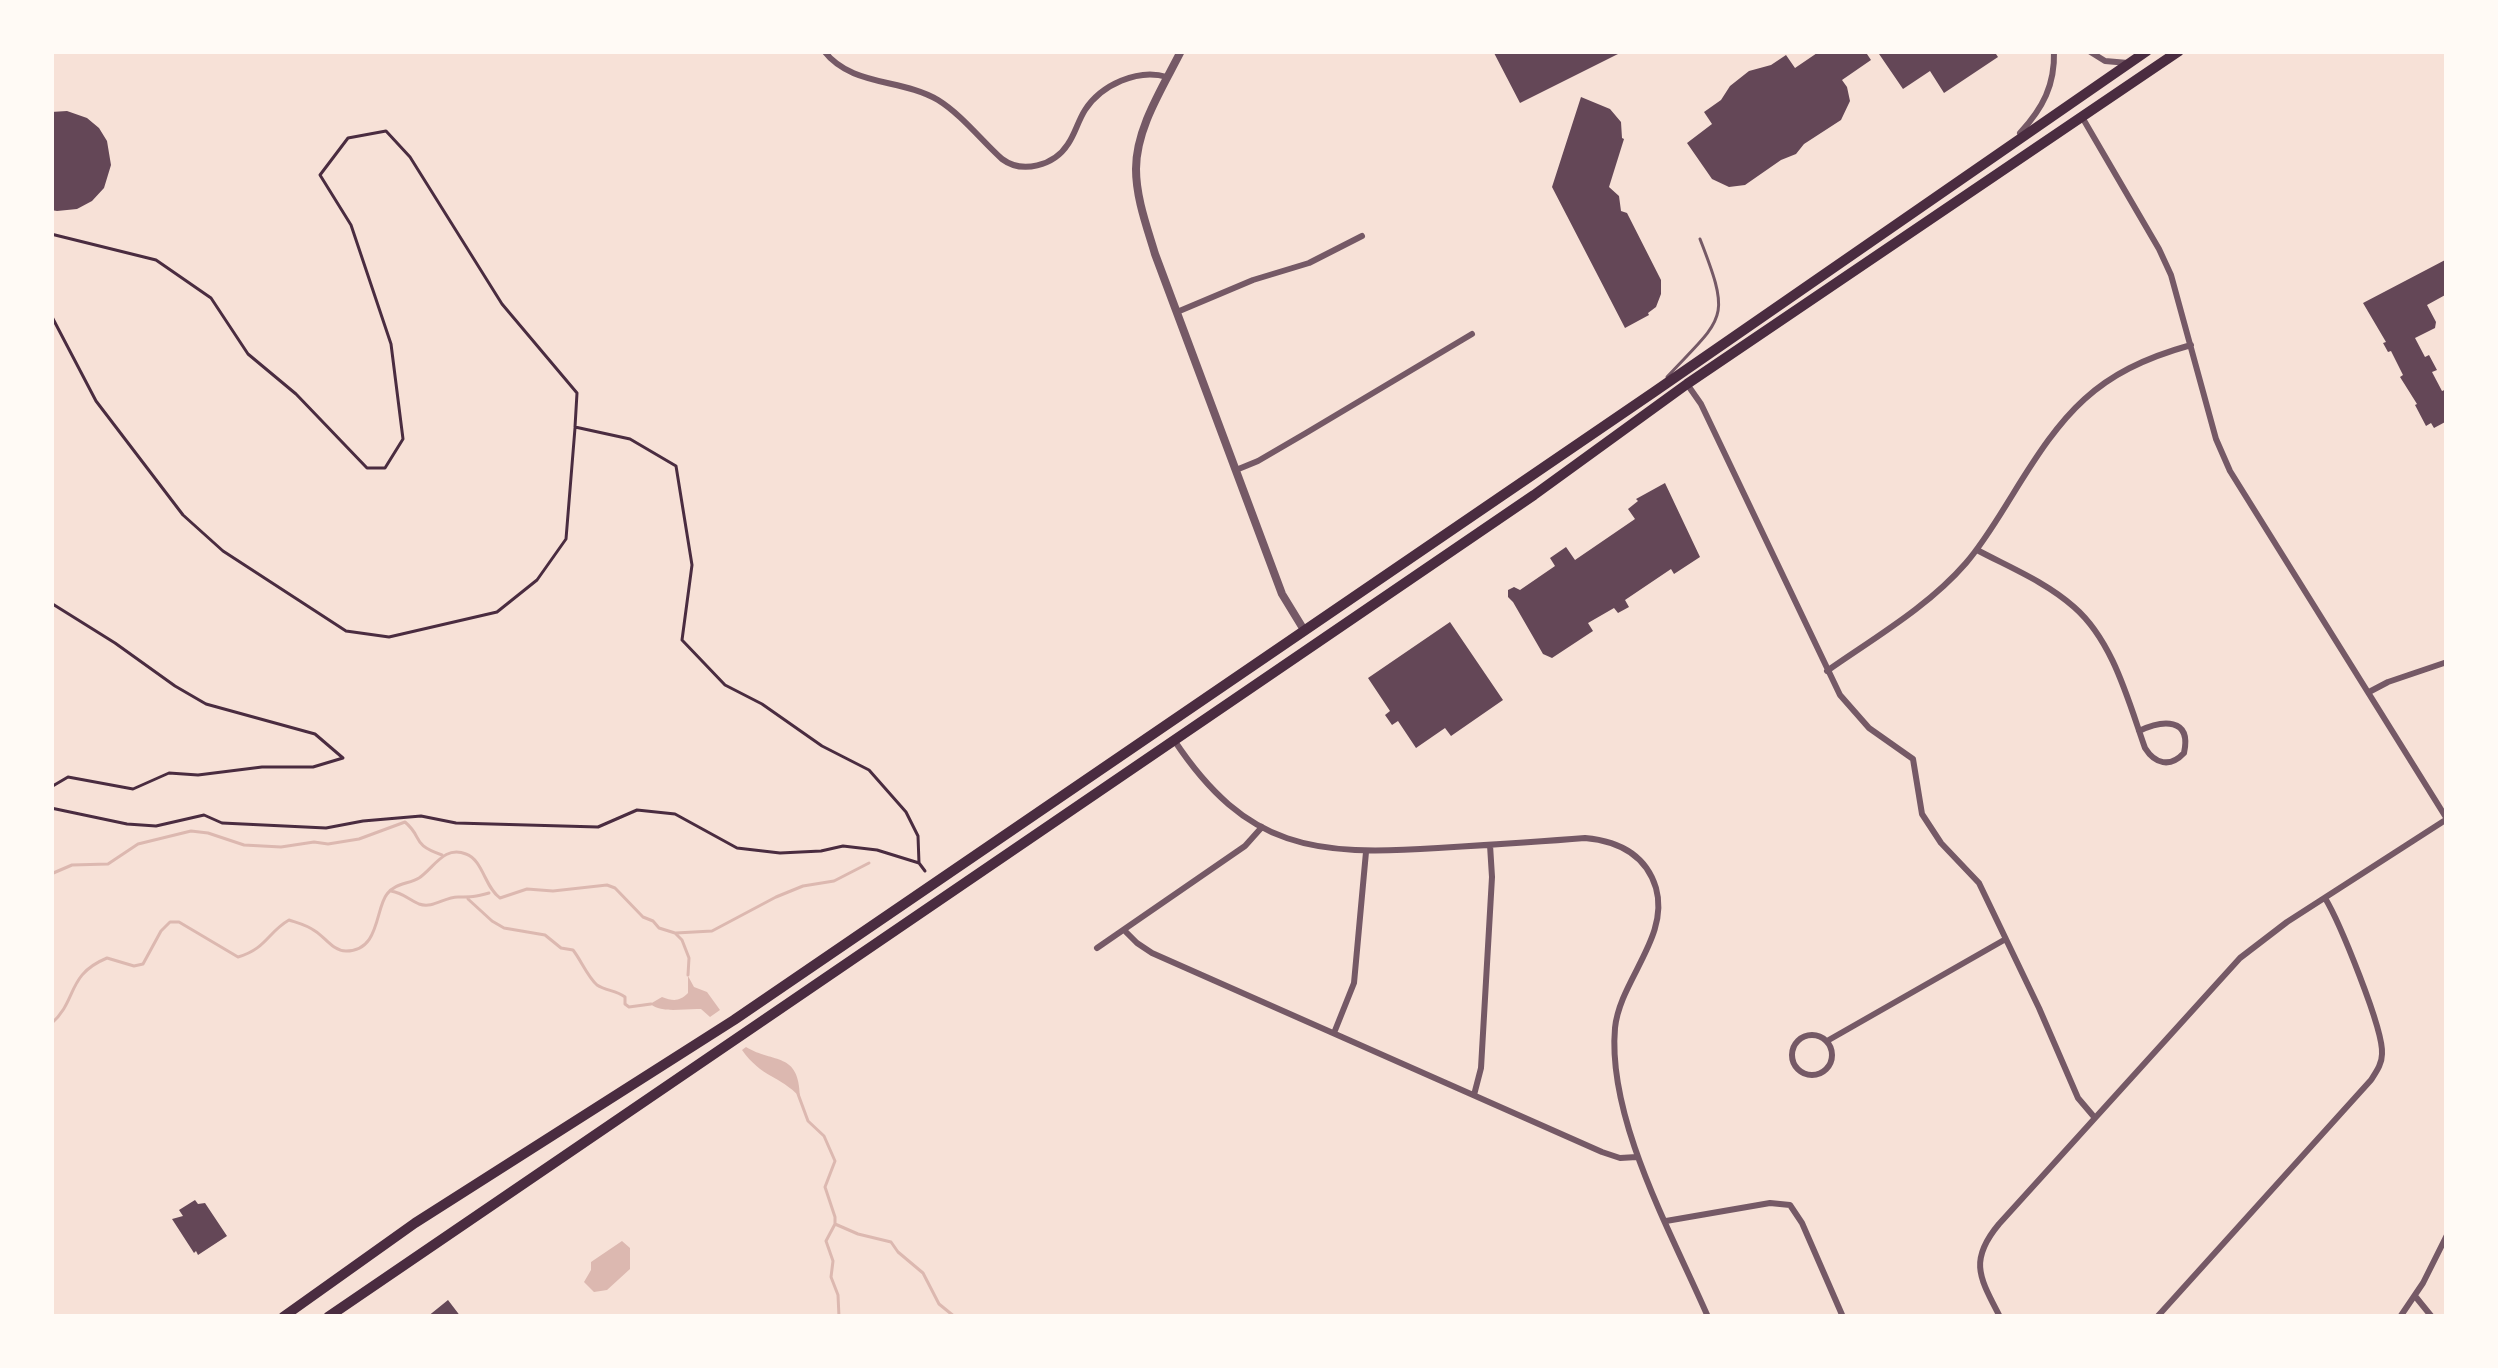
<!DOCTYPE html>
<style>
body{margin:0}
#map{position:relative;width:2498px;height:1368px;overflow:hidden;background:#f7e1d7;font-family:"Titillium Web",sans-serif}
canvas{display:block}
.frame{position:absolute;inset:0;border:54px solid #fffaf5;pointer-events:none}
</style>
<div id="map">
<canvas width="2498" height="1368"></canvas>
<div class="frame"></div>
</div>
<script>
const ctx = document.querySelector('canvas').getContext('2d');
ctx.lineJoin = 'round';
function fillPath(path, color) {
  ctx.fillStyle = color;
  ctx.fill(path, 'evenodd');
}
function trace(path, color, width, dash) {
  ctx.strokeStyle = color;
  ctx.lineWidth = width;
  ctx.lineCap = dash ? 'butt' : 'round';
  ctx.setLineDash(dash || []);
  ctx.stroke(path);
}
fillPath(new Path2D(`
 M 688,976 L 694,987 L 707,992 L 720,1010 L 710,1017 L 701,1009 C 684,1008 664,1014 650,1004 L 662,997 C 673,1001 679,1002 688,993 Z
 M 746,1047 C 774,1064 799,1051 800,1097 C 779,1075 762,1078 742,1050 Z
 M 622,1241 L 630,1248 L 630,1269 L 607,1290 L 594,1292 L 584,1282 L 591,1270 L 591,1262 Z`), '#dcb8b0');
trace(new Path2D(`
 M 51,874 L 72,865 L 108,864 L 138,844 L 191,831 L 208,833 L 244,845 L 281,847 L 314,842 L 328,844 L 359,839 L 405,822 C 424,838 410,844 442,855
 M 391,891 C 403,893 408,899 419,904 C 433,909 444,897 458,897 C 471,897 475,897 489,893
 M 468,899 L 492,921 L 504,928 L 545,935 L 561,948 L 573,950 C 581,960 587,976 597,985 C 606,991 616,990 625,997 L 625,1004 L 629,1007 L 651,1004
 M 676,933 L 712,931 L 776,897 L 803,886 L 834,881 L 869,863
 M 51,1024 C 78,1000 66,975 107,958 L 134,966 L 143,964 L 161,931 L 170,922 L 179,922 L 238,957 C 266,949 268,932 289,920 C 298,923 307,925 315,931 C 325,937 333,951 346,951 C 380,951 375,909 387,894 C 395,883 409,884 419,878 C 434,868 444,845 466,854 C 483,860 485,888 500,898 L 527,889 L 553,891 L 607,885 L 615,888 L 643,917 L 653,921 L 659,928 L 675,933 L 682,940 L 689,958 L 688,975
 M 798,1094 L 808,1121 L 824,1136 L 835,1161 L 825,1187 L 835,1217 L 835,1224 L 826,1241 L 833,1261 L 831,1277 L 838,1295 L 839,1317
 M 835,1224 L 858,1234 L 891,1242 L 898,1252 L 923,1273 L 939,1304 L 955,1317`), '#dcb8b0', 3);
fillPath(new Path2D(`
 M 1493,51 L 1624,51 L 1520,103 Z
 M 1820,51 L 1865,51 L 1871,60 L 1842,80 L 1847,87 L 1850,101 L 1841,120 L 1804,144 L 1796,154 L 1781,160 L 1745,185 L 1729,187 L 1712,179 L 1687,143 L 1712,124 L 1704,112 L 1721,100 L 1730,86 L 1749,71 L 1771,65 L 1786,55 L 1795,68 Z
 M 1877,51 L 1994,51 L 1998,57 L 1944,93 L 1930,71 L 1903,89 Z
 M 1581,97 L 1610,109 L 1621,122 L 1622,138 L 1624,139 L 1609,187 L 1619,196 L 1621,211 L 1627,213 L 1661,280 L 1661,294 L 1656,307 L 1648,313 L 1649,315 L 1625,328 L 1552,187 Z
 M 67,111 L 87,118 L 99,128 L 107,141 L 111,165 L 104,188 L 92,201 L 77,209 L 57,211 L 51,210 L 51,112 Z
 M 2447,259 L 2447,294 L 2427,305 L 2436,322 L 2435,328 L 2415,338 L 2425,357 L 2429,355 L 2437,370 L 2432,372 L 2442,391 L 2447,389 L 2447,421 L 2434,428 L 2431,423 L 2426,426 L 2415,405 L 2417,404 L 2400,377 L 2403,375 L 2391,351 L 2388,352 L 2383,343 L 2386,342 L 2363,303 Z
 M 1665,483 L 1700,557 L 1674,574 L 1671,569 L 1625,600 L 1629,607 L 1618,613 L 1614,608 L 1588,623 L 1593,631 L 1552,658 L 1543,654 L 1513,602 L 1508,597 L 1508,590 L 1514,587 L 1520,590 L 1555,566 L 1550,558 L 1566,547 L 1575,560 L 1635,519 L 1628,509 L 1638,501 L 1636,499 Z
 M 1450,622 L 1503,700 L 1451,736 L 1445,728 L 1416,748 L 1398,721 L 1392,725 L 1385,715 L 1390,711 L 1368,678 Z
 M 195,1200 L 198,1204 L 205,1203 L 227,1236 L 198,1255 L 196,1251 L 194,1253 L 172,1219 L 183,1216 L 179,1210 Z
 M 448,1300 L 461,1317 L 427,1317 Z`), '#644757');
trace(new Path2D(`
 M 51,234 L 156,260 L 211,298 L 248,354 L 296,394 L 367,468 L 385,468 L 403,439 L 391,344 L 351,225 L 320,175 L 348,138 L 386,131 L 410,157 L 502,304 L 577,393 L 575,427 L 630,439 L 676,466 L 692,565 L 682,640 L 725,685 L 762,704 L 822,746 L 869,770 L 906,812 L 918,836 L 919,863
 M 51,315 L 96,401 L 183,515 L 223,551 L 346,631 L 389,637 L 497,612 L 537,580 L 566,539 L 575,428
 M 51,603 L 115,643 L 175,686 L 206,704 L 315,734 L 343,758 L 313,767 L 262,767 L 198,775 L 169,773 L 133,789 L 68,777 L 51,787
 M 51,808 L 127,824 L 156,826 L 204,815 L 222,823 L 326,828 L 363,821 L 421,816 L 456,823 L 598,827 L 637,810 L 675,814 L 737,848 L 780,853 L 821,851 L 843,846 L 877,850 L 919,863 L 925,871`), '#4a2c40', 3);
trace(new Path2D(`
 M 1667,377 C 1724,316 1732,321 1700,239`), '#755966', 3);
trace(new Path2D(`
 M 824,51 C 852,87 901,78 938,100 C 962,115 981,140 1002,159 C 1022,174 1054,166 1068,144 C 1075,134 1078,121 1085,110 C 1101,85 1138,68 1167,77
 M 2089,51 L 2105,61 L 2128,63
 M 2082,117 L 2159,249 L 2171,275 L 2216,439 L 2230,471 L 2447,819
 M 2020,133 C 2043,108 2055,85 2054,51
 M 1177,312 L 1253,280 L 1309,263 L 1362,236
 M 1687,384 L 1701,404 L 1840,695 L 1869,728 L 1913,759 L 1922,814 L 1941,843 L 1979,883 L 2039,1008 L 2078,1098 L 2095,1118
 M 1236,470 L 1258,461 L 1306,433 L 1472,334
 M 1977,550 C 2009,567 2046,582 2074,607 C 2113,641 2128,700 2145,748 C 2155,764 2170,768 2184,753 C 2192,717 2162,720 2139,731
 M 1827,671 C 1874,638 1928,607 1966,563 C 1984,542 1998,518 2013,494 C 2063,413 2094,372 2191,345
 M 2369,692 L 2388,682 L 2447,662
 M 1174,740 C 1247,850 1315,856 1438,848 C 1487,845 1536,842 1585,838 C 1618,841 1646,855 1656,888 C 1670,937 1620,980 1615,1028 C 1607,1119 1672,1234 1708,1317
 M 1124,930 L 1137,943 L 1152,953 L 1602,1152 L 1620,1158 L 1637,1157
 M 1097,948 L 1245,846 L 1262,827
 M 1334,1033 L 1354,983 L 1366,852
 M1792 1055a20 20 0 1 1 40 0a20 20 0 1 1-40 0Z
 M 1827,1041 L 2004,940
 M 1474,1095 L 1481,1068 L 1492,877 L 1490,845
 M 1666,1221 L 1770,1203 L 1790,1205 L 1802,1223 L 1843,1317
 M 2415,1296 L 2432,1317
 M 2000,1317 C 1980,1278 1968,1261 1999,1224 L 2240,958 L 2287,922 L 2447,819
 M 2157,1317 L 2371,1080 C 2376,1072 2382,1064 2382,1054 C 2384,1030 2339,921 2325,898
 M 2400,1317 L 2423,1283 L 2447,1235`), '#755966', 6);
trace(new Path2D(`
 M 1181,51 C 1163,87 1136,128 1136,169 C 1136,198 1147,227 1155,254 L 1282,594 L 1304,630`), '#755966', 8);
trace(new Path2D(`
 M 283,1317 L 415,1223 L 734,1020 L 1654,392 L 2147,51
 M 328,1317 L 1534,495 L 1687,384 L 2179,51`), '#4a2c40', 10);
</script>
